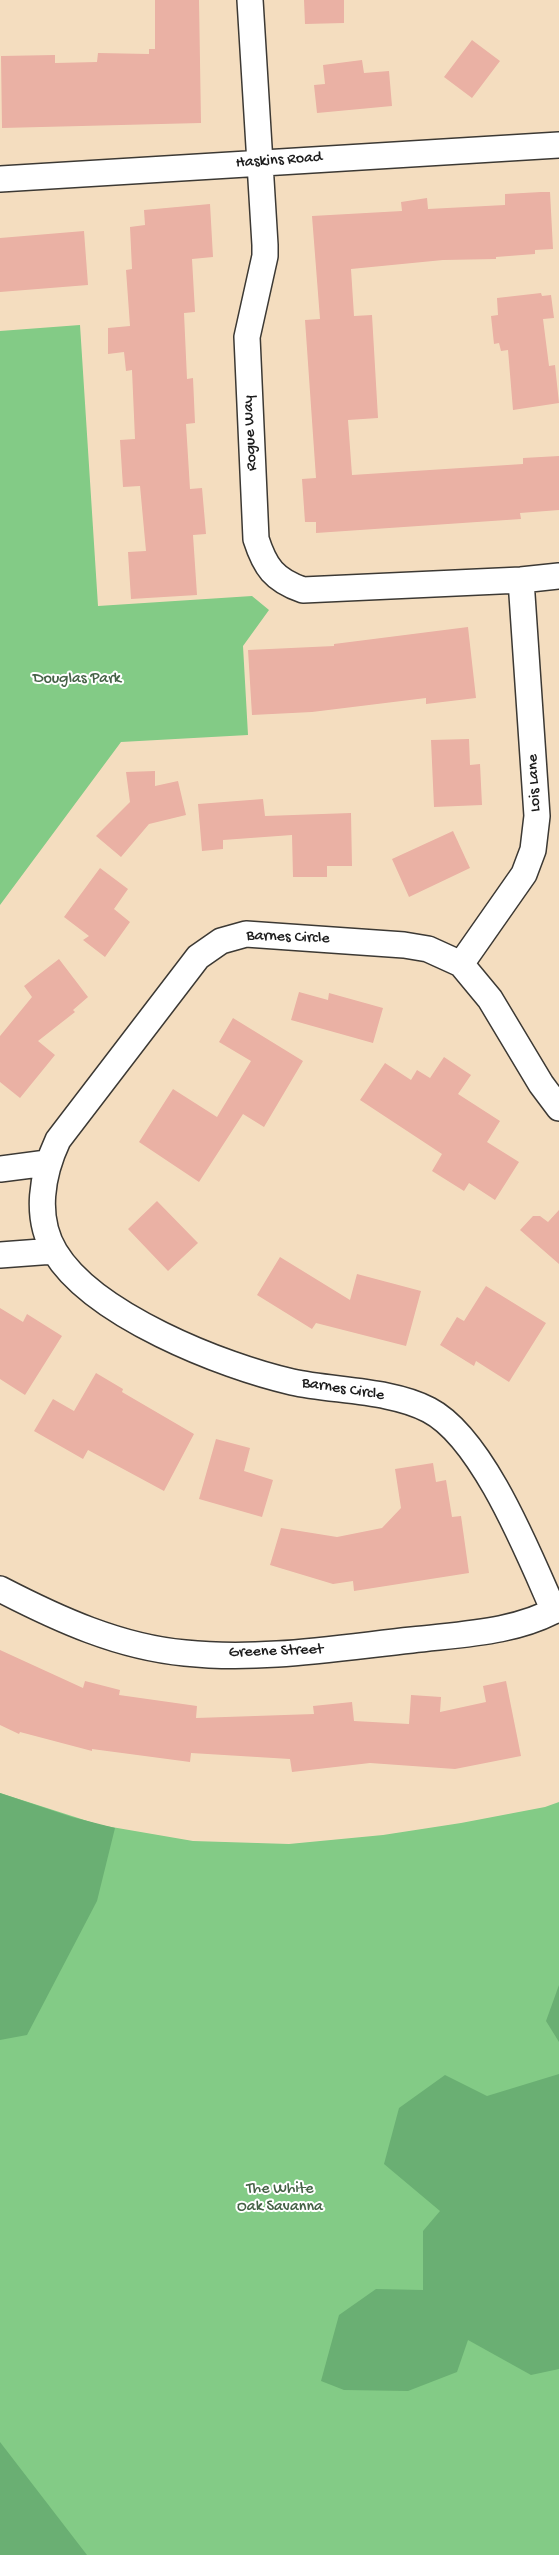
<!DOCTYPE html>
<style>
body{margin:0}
canvas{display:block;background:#f4ddbf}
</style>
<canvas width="559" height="2555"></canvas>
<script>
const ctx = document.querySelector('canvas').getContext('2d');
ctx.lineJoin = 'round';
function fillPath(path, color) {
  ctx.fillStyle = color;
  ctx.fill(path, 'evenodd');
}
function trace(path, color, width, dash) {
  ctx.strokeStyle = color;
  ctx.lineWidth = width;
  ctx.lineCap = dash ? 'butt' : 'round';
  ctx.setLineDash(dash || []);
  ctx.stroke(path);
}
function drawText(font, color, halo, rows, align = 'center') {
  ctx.font = font + ' "Gochi Hand",sans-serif';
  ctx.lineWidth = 4;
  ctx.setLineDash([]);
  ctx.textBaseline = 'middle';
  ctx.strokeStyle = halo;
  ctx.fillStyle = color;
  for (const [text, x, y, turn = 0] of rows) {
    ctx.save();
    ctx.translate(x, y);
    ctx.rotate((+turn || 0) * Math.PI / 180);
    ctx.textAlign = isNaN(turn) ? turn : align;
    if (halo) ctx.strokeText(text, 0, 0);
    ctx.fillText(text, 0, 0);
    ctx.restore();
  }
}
fillPath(new Path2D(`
 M 80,325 L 98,606 L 252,596 L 269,610 L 243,646 L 248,735 L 121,742 L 0,905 L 0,331 Z
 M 0,1793 L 100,1825 L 193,1841 L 289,1844 L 383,1835 L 461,1823 L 545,1807 L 559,1802 L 559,2555 L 0,2555 Z`), '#83cb86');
fillPath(new Path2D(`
 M 0,1793 L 72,1817 L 115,1828 L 97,1901 L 27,2035 L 0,2040 Z
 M 559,1985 L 559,2042 L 546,2021 Z
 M 559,2074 L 559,2369 L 531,2375 L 468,2340 L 457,2372 L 408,2391 L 344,2390 L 321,2381 L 339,2315 L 376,2289 L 423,2290 L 423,2231 L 440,2211 L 384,2164 L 399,2108 L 445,2075 L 487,2096 Z
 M 0,2442 L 87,2555 L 0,2555 Z`), '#6aaf73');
fillPath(new Path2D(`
 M 155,0 L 199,0 L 201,123 L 2,128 L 1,56 L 55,55 L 55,63 L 97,62 L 98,53 L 149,54 L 149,49 L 155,49 Z
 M 304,0 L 344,0 L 344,23 L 305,24 Z
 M 472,40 L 500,61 L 472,98 L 444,77 Z
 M 362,60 L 364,73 L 389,71 L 392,106 L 317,113 L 314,85 L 325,84 L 323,65 Z
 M 541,192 L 550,192 L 553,249 L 535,250 L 535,254 L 496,257 L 496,259 L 443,260 L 351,269 L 354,316 L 372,315 L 378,418 L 348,420 L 352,475 L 523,464 L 523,458 L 559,456 L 559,510 L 520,513 L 521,519 L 316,533 L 316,522 L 305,522 L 302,479 L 316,478 L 305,320 L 320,319 L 312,216 L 402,211 L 401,202 L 427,198 L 428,209 L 505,205 L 505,194 Z
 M 210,204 L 213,257 L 192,259 L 195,312 L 184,313 L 187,379 L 193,378 L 195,423 L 186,424 L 190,489 L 202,488 L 206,534 L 193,535 L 197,595 L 131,599 L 128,552 L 146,551 L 140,486 L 123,487 L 120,440 L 135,439 L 132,370 L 126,371 L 124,352 L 108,354 L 108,328 L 130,326 L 126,270 L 132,269 L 130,227 L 145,225 L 144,210 Z
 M 84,231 L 88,285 L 0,292 L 0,238 Z
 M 541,293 L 542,296 L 551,295 L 554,318 L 543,319 L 549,366 L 555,365 L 559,403 L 513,410 L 508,350 L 501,351 L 499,343 L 494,344 L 491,316 L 498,315 L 497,298 Z
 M 468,627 L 476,698 L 426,704 L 426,698 L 312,712 L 252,715 L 248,650 L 334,646 L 334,644 Z
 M 469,739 L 470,765 L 480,764 L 482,805 L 434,807 L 431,740 Z
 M 155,771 L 155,786 L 178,781 L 186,815 L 149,824 L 121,857 L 96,836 L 130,802 L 126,772 Z
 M 263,799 L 265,816 L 351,813 L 352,866 L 327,866 L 327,877 L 293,877 L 292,835 L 223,840 L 223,849 L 202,851 L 198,804 Z
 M 453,831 L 470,868 L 409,897 L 392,859 Z
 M 100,868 L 128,889 L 114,909 L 130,922 L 105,957 L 83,940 L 89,936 L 64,917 Z
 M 59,959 L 88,997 L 73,1010 L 75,1012 L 38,1041 L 55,1055 L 20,1098 L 0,1082 L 0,1036 L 32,997 L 24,986 Z
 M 299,992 L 328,1000 L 329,993 L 383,1008 L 373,1043 L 291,1020 Z
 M 233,1018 L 303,1061 L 264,1127 L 243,1114 L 199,1182 L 139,1142 L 173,1089 L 217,1117 L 251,1061 L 219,1042 Z
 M 444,1057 L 471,1075 L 458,1094 L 500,1121 L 487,1142 L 519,1162 L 495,1200 L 469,1183 L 464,1191 L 432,1171 L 442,1154 L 360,1100 L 385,1063 L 411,1080 L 417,1070 L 430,1078 Z
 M 157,1201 L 198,1243 L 168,1271 L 128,1229 Z
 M 559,1210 L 559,1264 L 520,1230 L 533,1216 L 540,1216 L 548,1222 Z
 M 280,1257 L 350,1300 L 357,1274 L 421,1291 L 406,1346 L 316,1323 L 312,1329 L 257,1295 Z
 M 486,1286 L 546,1323 L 509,1382 L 476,1361 L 474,1366 L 440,1345 L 457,1317 L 464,1321 Z
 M 0,1308 L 23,1322 L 27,1314 L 62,1336 L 25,1395 L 0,1379 Z
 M 96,1373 L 123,1389 L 122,1392 L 194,1434 L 164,1491 L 88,1450 L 83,1459 L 34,1431 L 53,1399 L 74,1411 Z
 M 216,1439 L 250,1448 L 244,1471 L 273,1480 L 262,1517 L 199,1499 Z
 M 433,1463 L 436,1482 L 446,1480 L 452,1517 L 461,1516 L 469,1573 L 354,1591 L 353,1581 L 333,1584 L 270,1565 L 281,1528 L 337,1537 L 382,1528 L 401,1508 L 395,1469 Z
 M 0,1650 L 83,1688 L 85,1681 L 120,1690 L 119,1695 L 197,1706 L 196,1718 L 314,1714 L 313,1706 L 352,1702 L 354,1721 L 409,1724 L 411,1695 L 441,1697 L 440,1712 L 486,1702 L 483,1686 L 506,1681 L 521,1756 L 455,1769 L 370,1763 L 292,1772 L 290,1759 L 191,1753 L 190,1762 L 92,1749 L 92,1751 L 20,1732 L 19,1734 L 0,1725 Z`), '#eab1a4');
const street = new Path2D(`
 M 250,0 L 265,245 L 265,256 L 247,337 L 256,539 C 265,567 274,580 303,590 L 521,580 L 559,576
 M 0,179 L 559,145
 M 461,964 L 524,874 L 533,850 L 537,816 L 521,580
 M 0,1169 L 47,1163
 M 0,1255 L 54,1251
 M 0,1589 C 58,1619 119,1647 185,1653 C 260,1661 337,1648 412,1640 C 461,1634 515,1633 559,1608
 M 554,1611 C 529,1555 483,1438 429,1410 C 392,1390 333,1391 292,1382 C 222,1366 93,1315 55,1252 C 34,1217 42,1174 58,1140 L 198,957 L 221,941 L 246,934 L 404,945 L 428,949 L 461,964 L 490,999 L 541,1084 L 559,1108`);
trace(street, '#3c3934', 28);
trace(street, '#fff', 25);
drawText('16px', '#1c1c1c', '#fff', [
 ["Haskins Road",279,161,-4],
 ["Rogue Way",251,433,-93],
 ["Lois Lane",535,783,-93],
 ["Barnes Circle",288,938,2],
 ["Barnes Circle",343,1390,9],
 ["Greene Street",276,1652,-2]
]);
drawText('16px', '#456246', '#fff', [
 ["Douglas Park",77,680],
 ["The White",280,2190],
 ["Oak Savanna",280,2208]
]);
</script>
